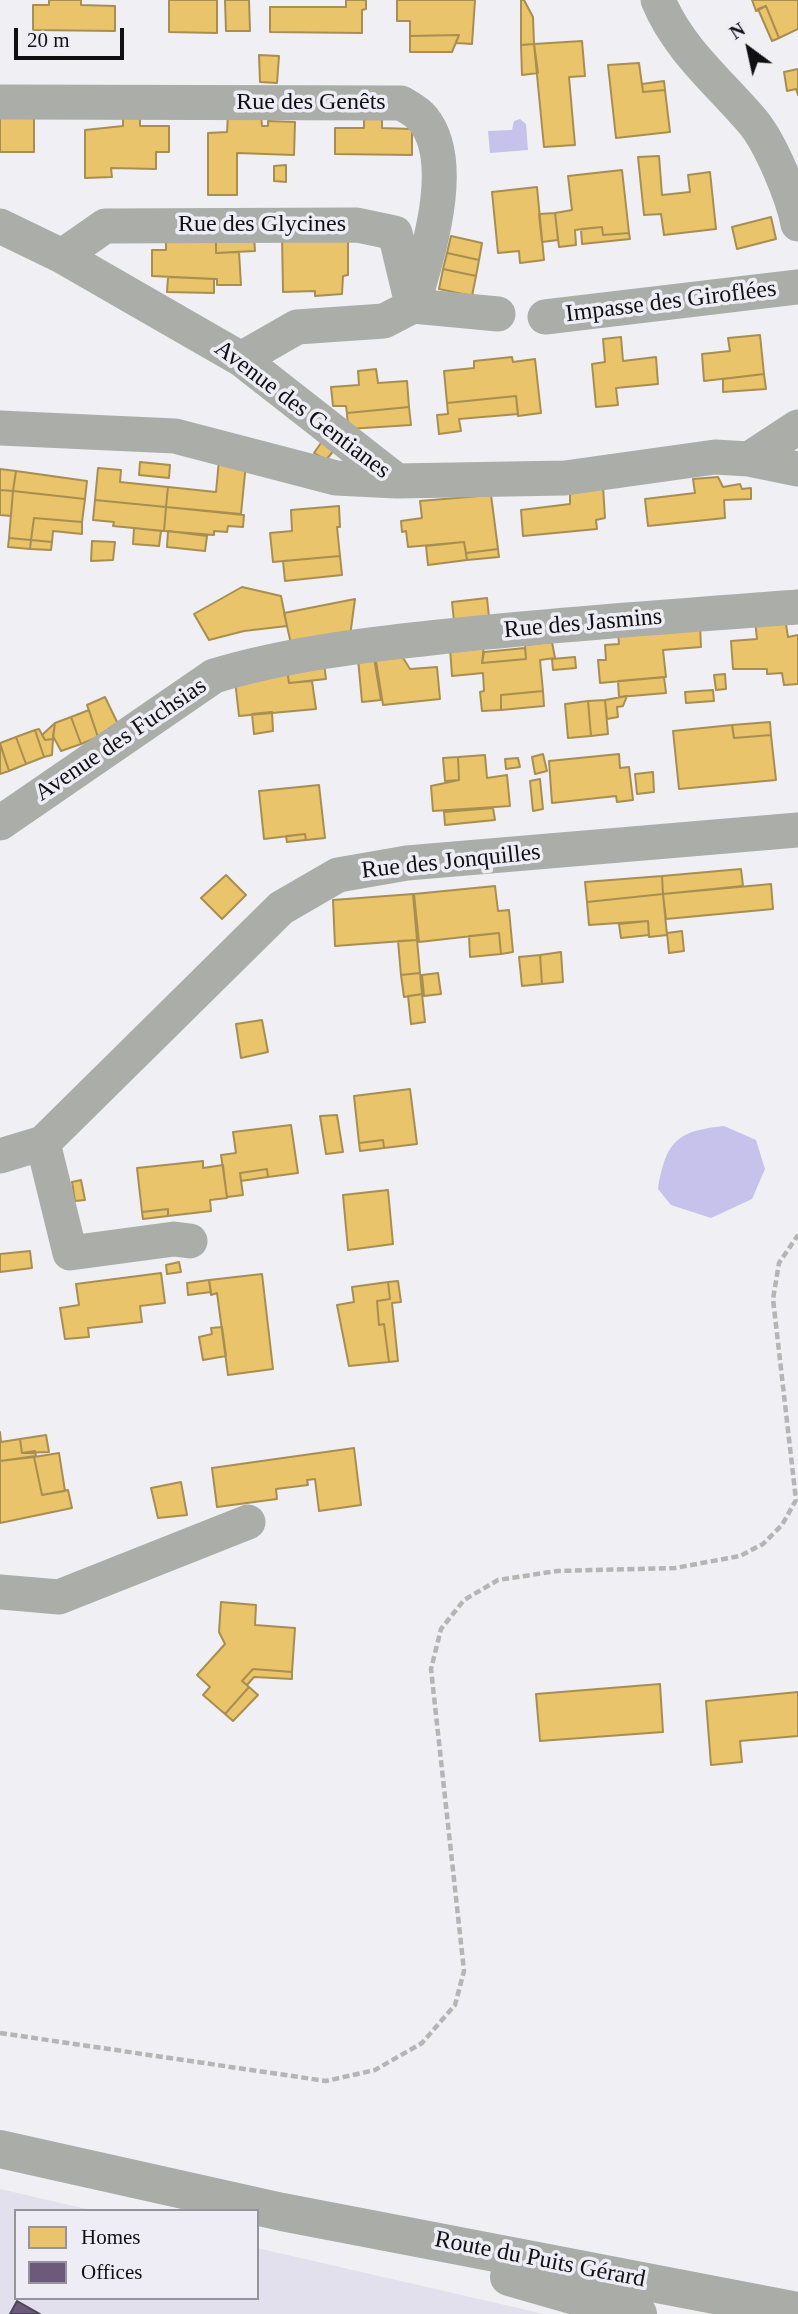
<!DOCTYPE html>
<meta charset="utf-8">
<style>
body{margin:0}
#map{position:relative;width:798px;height:2314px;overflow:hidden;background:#efeff4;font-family:Georgia,serif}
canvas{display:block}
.legend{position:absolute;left:14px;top:2209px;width:245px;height:91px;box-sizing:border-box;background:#eeedf6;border:2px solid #95949b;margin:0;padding:9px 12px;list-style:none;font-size:21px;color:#100f12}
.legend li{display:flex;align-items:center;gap:14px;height:35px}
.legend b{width:35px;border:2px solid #95949b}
.north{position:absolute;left:714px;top:14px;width:70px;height:70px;-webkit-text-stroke:5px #eeedf6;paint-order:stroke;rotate:327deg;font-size:19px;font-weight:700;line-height:28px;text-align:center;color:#100f12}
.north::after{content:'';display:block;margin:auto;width:24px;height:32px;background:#100f12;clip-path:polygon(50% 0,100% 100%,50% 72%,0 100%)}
.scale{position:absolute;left:14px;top:28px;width:110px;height:32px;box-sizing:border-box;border:4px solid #100f12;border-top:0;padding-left:9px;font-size:21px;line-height:24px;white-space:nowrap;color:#100f12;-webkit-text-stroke:5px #eeedf6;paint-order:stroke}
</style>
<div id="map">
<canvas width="798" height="2314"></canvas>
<ul class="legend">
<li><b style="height:19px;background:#e9c46a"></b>Homes</li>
<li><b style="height:19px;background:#6d597a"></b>Offices</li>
</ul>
<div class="north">N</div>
<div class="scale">20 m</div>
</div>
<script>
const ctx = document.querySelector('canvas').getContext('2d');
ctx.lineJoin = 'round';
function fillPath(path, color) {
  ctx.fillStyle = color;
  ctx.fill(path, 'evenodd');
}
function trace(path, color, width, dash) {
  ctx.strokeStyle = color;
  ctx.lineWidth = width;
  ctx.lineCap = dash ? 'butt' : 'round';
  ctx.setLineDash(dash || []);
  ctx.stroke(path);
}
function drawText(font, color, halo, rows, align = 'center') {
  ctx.font = font + ' Georgia,serif';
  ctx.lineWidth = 7;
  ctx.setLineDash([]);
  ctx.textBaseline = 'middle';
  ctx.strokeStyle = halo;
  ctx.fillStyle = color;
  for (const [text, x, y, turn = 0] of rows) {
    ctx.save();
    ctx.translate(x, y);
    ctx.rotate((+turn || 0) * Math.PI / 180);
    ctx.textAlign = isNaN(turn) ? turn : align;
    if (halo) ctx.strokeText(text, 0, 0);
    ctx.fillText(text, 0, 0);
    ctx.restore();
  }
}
fillPath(new Path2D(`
 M 0,2189 L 95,2211 L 16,2211 L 16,2298 L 257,2298 L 257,2248 L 544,2314 L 0,2314 Z`), '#e1e0ec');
fillPath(new Path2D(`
 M 520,119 L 526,124 L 528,150 L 490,153 L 488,131 L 512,130 L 514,121 Z
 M 724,1126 L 756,1140 L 765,1169 L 752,1199 L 711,1218 L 671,1205 L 658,1189 C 666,1142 676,1131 724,1126 Z`), '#c6c2eb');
const homes = new Path2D(`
 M 49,0 L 81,0 L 81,5 L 115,6 L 115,31 L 33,30 L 33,5 L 49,5 Z
 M 169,0 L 217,0 L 217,33 L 169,32 Z
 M 225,0 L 249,0 L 250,31 L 226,31 Z
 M 346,0 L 366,0 L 366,9 L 362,10 L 362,33 L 270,32 L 270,7 L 346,7 Z
 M 397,0 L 475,0 L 472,44 L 456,43 L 459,35 L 410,36 L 410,21 L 397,21 Z
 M 521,0 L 524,0 L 533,17 L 534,44 L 521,45 Z
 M 752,0 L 798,0 L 798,29 L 779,38 L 766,6 L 756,11 Z
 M 766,6 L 779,38 L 772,41 L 758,9 Z
 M 459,35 L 452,52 L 410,52 L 410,36 Z
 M 582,41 L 585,76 L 569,77 L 575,145 L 544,147 L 534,44 Z
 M 534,44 L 538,73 L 522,75 L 521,45 Z
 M 259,55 L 279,56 L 277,83 L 260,82 Z
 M 639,63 L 643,92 L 665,90 L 670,132 L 616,138 L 608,65 Z
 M 798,69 L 798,95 L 796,89 L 787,91 L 784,72 Z
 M 664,81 L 665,90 L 643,92 L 642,84 Z
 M 0,112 L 34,112 L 34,152 L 0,152 Z
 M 123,113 L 140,113 L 140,126 L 169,126 L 169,152 L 156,152 L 156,169 L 111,168 L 112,177 L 85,178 L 85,130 L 123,126 Z
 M 228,114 L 261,114 L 262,126 L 268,126 L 268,121 L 295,122 L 294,155 L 237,153 L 237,195 L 208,195 L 208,133 L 227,132 Z
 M 364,116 L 382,116 L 382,128 L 412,129 L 412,155 L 335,154 L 335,128 L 364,128 Z
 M 659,156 L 662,195 L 690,192 L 688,175 L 710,172 L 716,229 L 664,235 L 661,214 L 644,215 L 638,157 Z
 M 286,165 L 286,182 L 274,181 L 274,166 Z
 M 622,170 L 629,233 L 603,235 L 602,227 L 575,230 L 576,245 L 559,247 L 555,213 L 572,210 L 568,176 Z
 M 537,187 L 544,260 L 520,263 L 519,251 L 498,253 L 492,192 Z
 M 555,213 L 558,240 L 542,242 L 539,214 Z
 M 771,217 L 776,239 L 737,249 L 732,227 Z
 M 602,227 L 603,235 L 629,233 L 630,239 L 582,244 L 581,229 Z
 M 282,235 L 348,236 L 348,275 L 343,276 L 342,294 L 315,296 L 315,291 L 283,292 Z
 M 216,236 L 254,236 L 255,251 L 216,253 Z
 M 216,236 L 216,253 L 239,252 L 241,285 L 217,285 L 217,279 L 152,276 L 152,250 L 166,250 L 166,237 Z
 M 451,236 L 482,243 L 479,260 L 447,253 Z
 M 447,253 L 479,260 L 476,276 L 443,269 Z
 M 443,269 L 476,276 L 472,296 L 439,289 Z
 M 168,277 L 214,279 L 214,293 L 167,292 Z
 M 760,335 L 764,374 L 704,381 L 702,354 L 730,351 L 728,338 Z
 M 621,337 L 623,361 L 656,357 L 658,384 L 616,388 L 618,405 L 596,407 L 592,364 L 605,362 L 603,339 Z
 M 512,357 L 513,362 L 535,359 L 541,413 L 518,416 L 516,396 L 447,403 L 444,371 L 474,368 L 474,361 Z
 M 376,369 L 378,383 L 407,381 L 409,407 L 347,413 L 346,406 L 333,406 L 331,387 L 359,385 L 358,371 Z
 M 764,374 L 766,389 L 723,392 L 723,379 Z
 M 516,396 L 518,414 L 459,419 L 461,431 L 439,434 L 437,415 L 448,414 L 447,403 Z
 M 409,407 L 411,425 L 348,429 L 347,413 Z
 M 323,440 L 335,449 L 326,460 L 314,453 Z
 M 219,460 L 246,463 L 241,514 L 166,507 L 168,487 L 216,492 Z
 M 140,462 L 170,465 L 169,478 L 139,475 Z
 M 98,468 L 121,470 L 120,482 L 168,487 L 166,507 L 95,500 Z
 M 0,469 L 16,471 L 13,491 L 0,490 Z
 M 16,471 L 87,481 L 85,499 L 13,491 Z
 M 718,477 L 723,487 L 740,484 L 742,489 L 751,488 L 751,499 L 724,500 L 725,518 L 648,526 L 645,499 L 695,493 L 693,479 Z
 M 603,486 L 605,518 L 596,520 L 597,529 L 523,536 L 521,510 L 570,504 L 570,487 Z
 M 0,490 L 13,491 L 11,516 L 0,515 Z
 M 13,491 L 85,499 L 82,522 L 34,518 L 31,540 L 9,538 Z
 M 491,495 L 498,549 L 466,553 L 464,542 L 408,547 L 406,531 L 402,532 L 401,521 L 422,518 L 420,501 Z
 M 95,500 L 166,507 L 164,531 L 113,526 L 114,522 L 93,520 Z
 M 339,506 L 340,527 L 337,527 L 340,556 L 273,562 L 270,533 L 292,531 L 291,510 Z
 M 166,507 L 244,515 L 243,527 L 228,526 L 227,532 L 214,531 L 214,535 L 164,531 Z
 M 34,518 L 82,522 L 82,534 L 53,531 L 52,542 L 31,540 Z
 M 134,528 L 161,531 L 159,546 L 133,544 Z
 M 168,531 L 207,536 L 205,551 L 167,547 Z
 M 9,538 L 31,540 L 30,549 L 8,547 Z
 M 31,540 L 52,542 L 51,550 L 30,549 Z
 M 92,541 L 115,542 L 113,560 L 91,561 Z
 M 464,542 L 467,560 L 428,565 L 426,546 Z
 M 498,549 L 499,557 L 467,560 L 466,553 Z
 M 340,556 L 342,575 L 285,581 L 283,561 Z
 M 242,587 L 281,596 L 287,626 L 244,631 L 209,640 L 194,614 Z
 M 487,598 L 489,617 L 454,621 L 452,602 Z
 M 355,599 L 350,636 L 292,648 L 284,613 Z
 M 785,618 L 788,637 L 798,635 L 798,684 L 784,685 L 782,673 L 767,674 L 767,669 L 733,669 L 731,641 L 757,639 L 755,621 Z
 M 700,625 L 701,647 L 663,650 L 666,677 L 600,683 L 598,660 L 606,660 L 605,645 L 619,644 L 618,633 Z
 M 552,642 L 555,658 L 540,660 L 543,691 L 501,695 L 501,710 L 482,711 L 480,692 L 484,691 L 483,673 L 452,676 L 450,648 L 484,645 L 482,663 L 526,659 L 525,645 Z
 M 525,648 L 526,659 L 482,663 L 484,652 Z
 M 400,653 L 410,669 L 437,667 L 440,699 L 383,705 L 375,655 Z
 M 575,657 L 576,668 L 553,670 L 552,659 Z
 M 374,658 L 381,700 L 362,702 L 358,659 Z
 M 324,663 L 326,679 L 289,683 L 287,670 Z
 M 287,670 L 289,683 L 312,681 L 316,709 L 239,716 L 235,680 Z
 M 725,674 L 726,689 L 716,690 L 714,675 Z
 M 664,677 L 666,693 L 619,697 L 618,681 Z
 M 713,690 L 714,701 L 686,703 L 685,692 Z
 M 543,691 L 544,706 L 501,710 L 501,695 Z
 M 627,696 L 623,706 L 617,707 L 618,717 L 607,719 L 605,700 Z
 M 105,697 L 119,726 L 98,737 L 87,705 Z
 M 605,700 L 608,734 L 591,736 L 588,701 Z
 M 588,701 L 591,736 L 568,738 L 565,704 Z
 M 89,710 L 98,737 L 81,744 L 71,717 Z
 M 272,712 L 273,731 L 254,734 L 252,714 Z
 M 71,717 L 81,744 L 61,751 L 53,736 L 55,723 Z
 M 770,722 L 771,735 L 734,738 L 732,725 Z
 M 55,723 L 53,739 L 45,740 L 42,735 Z
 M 732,725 L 734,738 L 771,735 L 776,780 L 679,789 L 673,731 Z
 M 39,729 L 45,740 L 53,739 L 52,755 L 44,757 L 35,730 Z
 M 35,730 L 44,757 L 26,764 L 16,737 Z
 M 16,737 L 26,764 L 9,771 L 0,743 Z
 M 0,744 L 9,771 L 0,774 Z
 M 543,754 L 547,771 L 535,774 L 532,757 Z
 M 619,754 L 620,768 L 629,767 L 633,800 L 617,802 L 616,796 L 552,803 L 549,761 Z
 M 485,755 L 487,778 L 507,775 L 510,806 L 433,811 L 431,786 L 459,780 L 458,757 Z
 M 458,757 L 459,780 L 445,781 L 443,758 Z
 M 518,758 L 520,767 L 506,769 L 505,759 Z
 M 653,772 L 654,792 L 637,794 L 635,774 Z
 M 540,779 L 543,809 L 533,811 L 530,781 Z
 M 319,785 L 325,838 L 306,840 L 305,834 L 264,839 L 259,791 Z
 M 493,808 L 495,820 L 445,825 L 444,812 Z
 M 305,834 L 306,840 L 287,842 L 286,836 Z
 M 741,869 L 743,886 L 663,894 L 662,876 Z
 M 226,875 L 246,895 L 222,919 L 201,898 Z
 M 662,876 L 663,894 L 587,902 L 585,882 Z
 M 771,884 L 773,909 L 666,919 L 663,894 Z
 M 495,886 L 498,911 L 509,910 L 513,952 L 501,954 L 499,933 L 419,942 L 414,894 Z
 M 413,894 L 417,940 L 335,946 L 333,900 Z
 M 663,894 L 667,935 L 649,937 L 648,921 L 589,925 L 587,902 Z
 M 648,921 L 649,935 L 621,938 L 619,924 Z
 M 682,931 L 684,951 L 669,953 L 667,933 Z
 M 499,933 L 501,954 L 470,957 L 469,936 Z
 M 417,940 L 420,973 L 401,975 L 398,941 Z
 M 561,952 L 563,982 L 542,984 L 540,955 Z
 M 540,955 L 542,984 L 522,986 L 519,957 Z
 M 420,973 L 422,994 L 404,997 L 401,975 Z
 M 438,973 L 441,994 L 424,996 L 422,975 Z
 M 422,994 L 425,1022 L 411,1024 L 408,996 Z
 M 262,1020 L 268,1052 L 241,1058 L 236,1024 Z
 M 410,1089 L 417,1144 L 384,1148 L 383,1140 L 359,1143 L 354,1096 Z
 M 337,1115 L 343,1152 L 326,1154 L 320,1116 Z
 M 291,1125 L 298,1173 L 268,1177 L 267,1169 L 240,1173 L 243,1195 L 227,1197 L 221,1155 L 236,1153 L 233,1132 Z
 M 383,1140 L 384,1148 L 360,1151 L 359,1143 Z
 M 203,1161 L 203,1168 L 223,1165 L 227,1198 L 210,1200 L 211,1211 L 168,1216 L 168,1209 L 142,1212 L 137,1168 Z
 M 267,1169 L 268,1177 L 241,1181 L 240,1173 Z
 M 81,1180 L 85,1200 L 75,1201 L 72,1182 Z
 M 388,1190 L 393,1244 L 348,1250 L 343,1195 Z
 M 168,1209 L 168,1216 L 143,1219 L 142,1212 Z
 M 30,1251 L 32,1268 L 0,1272 L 0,1254 Z
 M 179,1262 L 181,1272 L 167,1274 L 166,1265 Z
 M 161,1273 L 165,1303 L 140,1306 L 142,1322 L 88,1328 L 89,1337 L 65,1339 L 60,1308 L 79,1305 L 76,1284 Z
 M 262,1274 L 273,1369 L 228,1375 L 217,1293 L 211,1295 L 209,1280 Z
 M 209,1280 L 211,1292 L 188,1295 L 187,1283 Z
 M 398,1281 L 401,1302 L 392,1303 L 398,1361 L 389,1362 L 384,1324 L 379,1325 L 377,1301 L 390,1299 L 388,1282 Z
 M 388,1282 L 390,1299 L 377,1301 L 379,1325 L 384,1324 L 389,1362 L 349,1366 L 337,1305 L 354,1302 L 352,1287 Z
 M 222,1327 L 226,1356 L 203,1360 L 199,1337 L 212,1334 L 211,1328 Z
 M 0,1432 L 1,1442 L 20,1439 L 22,1453 L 35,1451 L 36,1456 L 0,1461 Z
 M 46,1435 L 49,1452 L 22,1453 L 20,1439 Z
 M 354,1448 L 361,1505 L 319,1511 L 315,1479 L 307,1480 L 308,1485 L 276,1489 L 277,1499 L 217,1507 L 212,1468 Z
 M 59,1453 L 65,1491 L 42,1495 L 34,1457 Z
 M 34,1457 L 42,1495 L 68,1490 L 72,1508 L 0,1523 L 0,1461 Z
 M 181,1482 L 187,1515 L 158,1518 L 151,1488 Z
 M 221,1602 L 256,1605 L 255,1625 L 295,1628 L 292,1672 L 253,1669 L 242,1681 L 249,1687 L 225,1714 L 203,1695 L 210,1687 L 197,1675 L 225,1644 L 219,1632 Z
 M 253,1669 L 292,1672 L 292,1679 L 254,1677 L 247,1685 L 242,1681 Z
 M 660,1684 L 663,1732 L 540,1741 L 536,1694 Z
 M 249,1687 L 258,1695 L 233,1721 L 225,1714 Z
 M 798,1692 L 798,1736 L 740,1741 L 742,1762 L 711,1765 L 706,1701 Z`);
fillPath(homes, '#e9c46a');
trace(homes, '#a88e50', 2);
const offices = new Path2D(`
 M 17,2301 L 40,2314 L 10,2314 Z`);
fillPath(offices, '#6d597a');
trace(offices, '#51435b', 2);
trace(new Path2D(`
 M 0,2033 L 326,2081 L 375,2070 L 422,2043 L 455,2005 L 464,1971 L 431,1669 L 441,1629 L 464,1600 L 498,1580 L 557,1571 L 675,1568 L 740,1556 L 763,1544 L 782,1525 L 796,1500 L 773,1299 L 779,1263 L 798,1235`), '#b4b5b4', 4.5, [7, 3.5]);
trace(new Path2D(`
 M 658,0 C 678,49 719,82 753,122 C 771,144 793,197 798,224
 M 0,102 L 401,103 C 408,107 418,112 423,119 C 459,163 426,258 413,306
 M 0,226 L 62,256 L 241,359 L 397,481 L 565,478 L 715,457 L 749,459 L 798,469
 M 62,256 L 105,226 L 357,225 L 395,233 L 412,304
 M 545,317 L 798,287
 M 241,359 L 297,327 L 384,321 L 413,306 L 498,314
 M 0,428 L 175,436 L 336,478 L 397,481
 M 749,459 L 798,427
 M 0,823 L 214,676 C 287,654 364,645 439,637 C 558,624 678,616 798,607
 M 43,1143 L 70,1253 L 174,1239 L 190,1241
 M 0,1156 L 43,1143 L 281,908 L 338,875 L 407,863 L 798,830
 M 0,1592 L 59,1597 L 248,1522`), '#abada8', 35);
trace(new Path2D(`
 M 0,2149 L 282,2212 L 798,2311
 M 509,2277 L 638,2314`), '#aaaca8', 38);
drawText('24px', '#100f12', '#eeedf6', [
 ["Rue des Genêts",311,103],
 ["Rue des Glycines",262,225],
 ["Impasse des Giroflées",671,302,-7],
 ["Avenue des Gentianes",302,410,37],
 ["Rue des Jasmins",583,624,-5],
 ["Avenue des Fuchsias",121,740,-34],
 ["Rue des Jonquilles",451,862,-6],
 ["Route du Puits Gérard",540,2260,11]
]);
</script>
